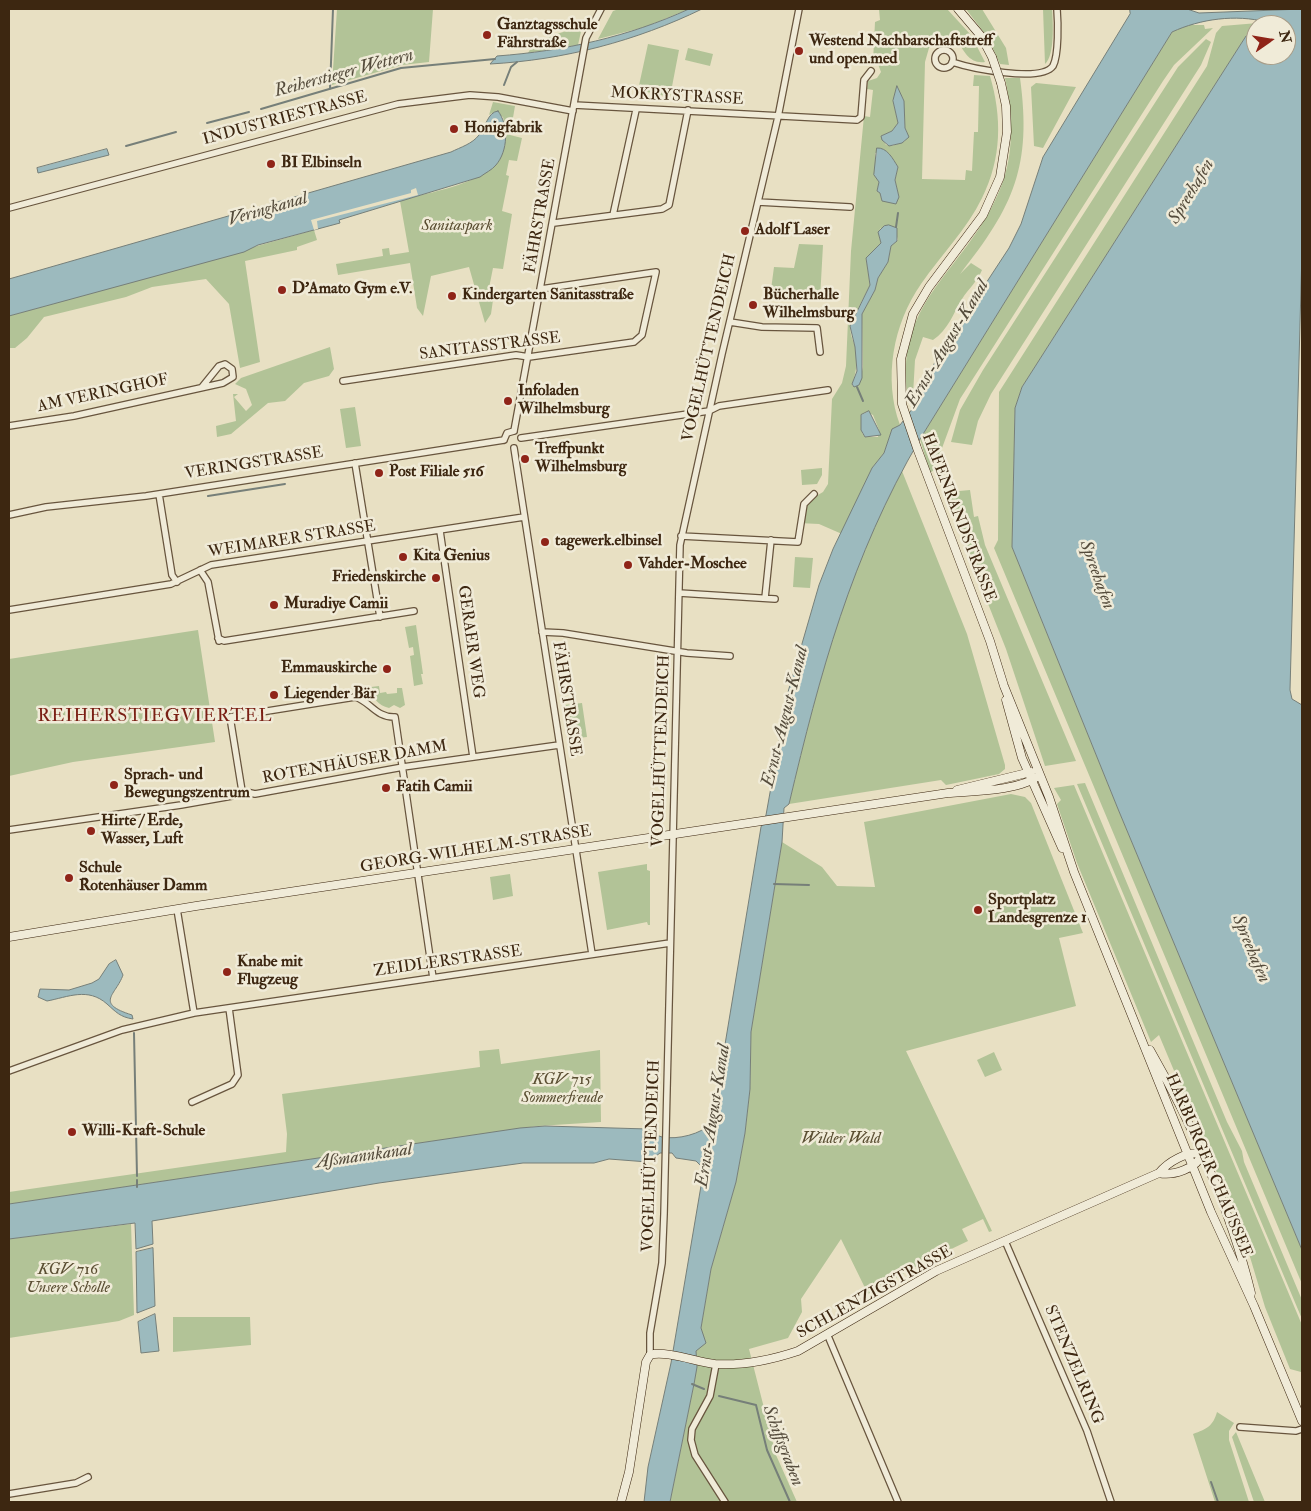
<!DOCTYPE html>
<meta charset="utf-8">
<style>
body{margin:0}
#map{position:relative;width:1311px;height:1511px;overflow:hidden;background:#e8e0c3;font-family:"IM FELL Double Pica",serif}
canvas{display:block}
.frame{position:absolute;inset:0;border:10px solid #3d2711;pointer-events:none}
.north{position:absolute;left:1246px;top:15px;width:50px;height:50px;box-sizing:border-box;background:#f0ebd8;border:1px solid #a89d88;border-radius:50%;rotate:77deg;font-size:14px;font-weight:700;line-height:20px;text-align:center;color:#3d2711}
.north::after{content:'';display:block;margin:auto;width:18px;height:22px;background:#8f2418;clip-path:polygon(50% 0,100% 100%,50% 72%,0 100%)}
</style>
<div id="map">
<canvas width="1311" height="1511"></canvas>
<div class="frame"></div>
<div class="north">N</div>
</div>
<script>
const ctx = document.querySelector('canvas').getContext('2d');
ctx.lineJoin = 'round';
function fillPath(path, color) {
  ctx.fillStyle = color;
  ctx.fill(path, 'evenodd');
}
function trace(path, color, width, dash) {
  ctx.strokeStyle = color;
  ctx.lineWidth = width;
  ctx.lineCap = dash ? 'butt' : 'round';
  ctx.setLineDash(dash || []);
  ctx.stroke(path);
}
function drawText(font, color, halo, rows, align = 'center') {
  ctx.font = font + ' "IM FELL Double Pica",serif';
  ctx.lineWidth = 5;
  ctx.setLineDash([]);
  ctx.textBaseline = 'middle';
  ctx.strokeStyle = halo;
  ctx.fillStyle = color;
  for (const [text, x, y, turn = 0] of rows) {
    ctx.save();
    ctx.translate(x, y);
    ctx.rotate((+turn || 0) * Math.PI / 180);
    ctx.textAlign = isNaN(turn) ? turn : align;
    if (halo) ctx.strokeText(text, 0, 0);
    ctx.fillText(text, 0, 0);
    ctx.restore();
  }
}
fillPath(new Path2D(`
 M 337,9 L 433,9 L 429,62 L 402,65 L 332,85 Z
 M 619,9 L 689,9 L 645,27 L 598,39 L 613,11 Z
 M 879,9 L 947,9 L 971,35 L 985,62 C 969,64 964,51 957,40 C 946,47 938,38 929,48 L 925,62 L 922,179 L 965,180 L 966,170 L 972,171 L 974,132 L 978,132 L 979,86 L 973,86 L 974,75 L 990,76 C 1002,117 1002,158 982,198 C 967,229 941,255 921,284 C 893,324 883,379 900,425 L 892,430 L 884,453 L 872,468 L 842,534 L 819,524 L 798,523 L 801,505 L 823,492 L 828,484 L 832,399 L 842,383 L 846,366 L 851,251 L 864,116 L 870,117 L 873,90 L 867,89 L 868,81 L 877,78 L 881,72 L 878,64 L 873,62 L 875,22 L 880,20 ZM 898,87 L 899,93 L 903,98 L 905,128 L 907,132 L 905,141 L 892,146 L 886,145 L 881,136 L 892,131 L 898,123 L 893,101 ZM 887,152 L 898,167 L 895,180 L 899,197 L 882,201 L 880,193 L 877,191 L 879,183 L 875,153 ZM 881,228 L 896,233 L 898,240 L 891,246 L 888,262 L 878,278 L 875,290 L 862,314 L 863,367 L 859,385 L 854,387 L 852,385 C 856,373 859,358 855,346 C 852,338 849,332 851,323 L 870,285 L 866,258 L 881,243 L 878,232 ZM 866,412 L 873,415 L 879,430 L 878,437 L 865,437 L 862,433 L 861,415 Z
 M 966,9 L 982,9 L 1006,48 L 1009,65 L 1000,64 L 988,38 Z
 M 1043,9 L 1052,9 C 1053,22 1055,56 1045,64 Z
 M 1258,20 L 1266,22 L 1265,25 L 1256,25 L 1256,35 L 1246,36 L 1022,387 L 1015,408 L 1012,547 L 1118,809 L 1302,1250 L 1302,1284 L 994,548 L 998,540 L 999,392 L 1207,66 L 1216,33 L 1222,26 L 1258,23 Z
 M 1192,22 L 1193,25 L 1204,25 L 1205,29 L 1213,28 L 1174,65 L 1163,81 L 960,399 L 934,470 L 930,473 L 920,439 L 1172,32 Z
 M 582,27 L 578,45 L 528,53 C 536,38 566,31 582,27 Z
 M 1206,39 L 1211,42 L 1201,65 L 991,394 L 978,421 L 972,445 L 951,442 L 960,410 L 983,370 L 1178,67 Z
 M 648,44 L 679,50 L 670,97 L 638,90 Z
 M 688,48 L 713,54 L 710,66 L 685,60 Z
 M 1005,78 L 1020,78 C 1032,166 1014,206 960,274 L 971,263 L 982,270 C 977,282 969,288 962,299 C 953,314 948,330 933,340 L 923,337 L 915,360 L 913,395 L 909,404 C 890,302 963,274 998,194 C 1015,157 1013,117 1005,78 Z
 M 1036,83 L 1076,87 L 1043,148 L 1034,146 L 1031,87 Z
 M 493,102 L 515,106 L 510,135 L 522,138 L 517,161 L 509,160 L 506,175 L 509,176 L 502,211 L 512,214 L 503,269 L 493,268 L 487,298 L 493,300 L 491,314 L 485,323 L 469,267 L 431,276 L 423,316 L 417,308 L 410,263 L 338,275 L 336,264 L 383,256 L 382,249 L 389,248 L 390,255 L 409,252 L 400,201 C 445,187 520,182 503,117 L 492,113 L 489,115 Z
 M 314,230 L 317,240 L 297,247 L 297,250 L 245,261 L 260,362 L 240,368 L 229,304 L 206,279 L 152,287 L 126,297 L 44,317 L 27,338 L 15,348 L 9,348 L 9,316 Z
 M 799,244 L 823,245 L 820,299 L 770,297 L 774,267 L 794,268 Z
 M 330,347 L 334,369 L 329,376 L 304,383 L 285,401 L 268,403 L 231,434 L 217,437 L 216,426 L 236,421 L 233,394 L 238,394 L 234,397 L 246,411 L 252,405 L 246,389 L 235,384 L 241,378 Z
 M 355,407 L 361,446 L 346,448 L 340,409 Z
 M 822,468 L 822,475 L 817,484 L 802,485 L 801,470 Z
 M 902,471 L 967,634 L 1005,765 L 1005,769 L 999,774 L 946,785 L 941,780 L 789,804 C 816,690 845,575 902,471 Z
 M 970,490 L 974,517 L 978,516 L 985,545 L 1076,761 L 1045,766 L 1006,649 L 954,518 L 949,492 Z
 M 795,557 L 813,558 L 810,588 L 793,587 Z
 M 416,625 L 423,674 L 421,674 L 423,684 L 414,686 L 410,656 L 414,655 L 413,647 L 409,648 L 405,627 Z
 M 198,630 L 215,742 L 73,762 L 9,776 L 9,659 Z
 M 379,686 L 380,693 L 386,692 L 387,694 L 397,693 L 397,688 L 402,688 L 405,705 L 400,708 L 394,705 L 389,708 C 378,705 373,699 371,687 Z
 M 582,703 L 587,737 L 568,739 L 564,705 Z
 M 1085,783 L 1227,1122 L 1242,1151 L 1244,1162 L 1302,1300 L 1302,1319 L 1077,784 Z
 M 1074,785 L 1302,1325 L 1302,1376 L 1301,1372 L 1290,1369 L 1265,1307 L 1244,1237 L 1159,1035 L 1151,1042 L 1077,863 L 1057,804 L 1061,800 L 1054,788 Z
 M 1011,794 L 1025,797 L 1031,803 L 1083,933 L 1059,938 L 1076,1006 L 906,1051 L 992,1231 L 989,1232 L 983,1219 L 962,1229 L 968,1241 L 922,1263 L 868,1294 L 841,1239 L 801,1299 L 802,1312 L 788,1338 L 749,1349 L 776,1455 L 797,1502 L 670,1502 L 694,1384 C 695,1376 695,1357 696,1351 C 699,1342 702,1338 701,1328 L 711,1269 L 736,1182 L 745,1133 L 750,1089 L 751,1032 L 782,842 L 822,867 L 837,886 L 875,887 L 864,822 Z
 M 647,864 L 647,870 L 650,871 L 650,925 L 648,925 L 647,922 L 607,930 L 598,872 Z
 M 510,874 L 513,896 L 493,900 L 490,877 Z
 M 499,1049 L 501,1064 L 600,1050 L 601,1122 L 538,1126 L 9,1204 L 9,1192 L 286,1152 L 287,1134 L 282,1094 L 480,1067 L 479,1051 Z
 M 994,1052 L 1002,1070 L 985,1077 L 977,1060 Z
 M 131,1224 L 134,1315 L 119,1321 L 9,1338 L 9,1239 Z
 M 173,1317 L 250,1317 L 251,1345 L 173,1352 Z
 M 1217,1412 L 1234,1423 L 1229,1431 L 1229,1440 L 1249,1502 L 1215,1502 L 1193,1434 C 1207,1429 1213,1426 1217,1412 Z
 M 1236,1432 L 1265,1502 L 1254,1502 L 1232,1437 Z`), '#b2c397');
const water = new Path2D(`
 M 689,9 L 702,9 C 636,41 564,60 490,64 L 497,56 C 564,51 628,37 689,9 Z
 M 1130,9 L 1187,9 L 1199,13 L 1302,9 L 1302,251 L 1290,690 L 1292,699 L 1302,705 L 1302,1250 L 1118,809 L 1012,547 L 1015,408 L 1022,387 L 1246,36 L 1256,35 L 1256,55 L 1286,55 L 1286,25 L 1265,25 L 1266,22 C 1236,14 1200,19 1172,32 L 920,439 C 851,557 820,673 789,804 L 784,808 L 782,842 L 751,1032 L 750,1089 L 745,1133 L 736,1182 L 711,1269 L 701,1328 L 706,1343 L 696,1351 L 697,1367 L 694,1384 L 670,1502 L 644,1502 L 648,1467 L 671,1363 L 702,1180 L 703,1168 L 696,1161 L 676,1158 L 672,1153 L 660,1153 L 648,1162 L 609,1159 L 594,1163 L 523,1163 L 379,1183 L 152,1221 L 153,1244 L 136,1249 L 135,1223 L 9,1239 L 9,1204 L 520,1128 L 545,1126 L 648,1129 C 652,1132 657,1136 662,1137 C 678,1140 701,1134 712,1123 L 761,827 L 766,815 L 788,692 L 819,585 L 833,549 L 872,468 L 884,453 L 892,429 L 900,425 L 913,408 L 928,372 L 964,323 L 971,306 L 1009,248 L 1021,224 L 1043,157 L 1130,14 Z
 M 897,86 L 904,101 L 905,128 L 909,137 L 902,143 L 889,146 L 882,140 L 881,136 L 892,131 L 898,123 L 893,101 Z
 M 498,111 C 509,125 508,151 496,165 C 492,170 485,173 480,177 L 339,220 L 340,223 L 258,245 L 244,252 L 9,316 L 9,279 L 451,152 C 461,147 472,144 479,135 C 486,128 487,112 498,111 Z
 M 877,148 C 887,147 893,159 898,167 L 895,180 L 899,197 L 896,204 L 882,201 L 880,193 L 877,191 L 879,182 L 874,175 Z
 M 107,149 L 109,155 L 38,173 L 37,168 Z
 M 889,225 L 897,228 L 897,241 L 891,246 L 888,262 L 878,278 L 875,290 L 862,314 L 862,378 L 859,385 L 854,387 L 852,384 L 857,371 L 855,347 L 850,326 L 870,285 L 866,258 L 881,243 L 878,232 L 884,226 Z
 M 869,411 L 881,435 L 865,437 L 861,430 L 861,415 Z
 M 116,960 L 123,975 C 116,995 94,1003 132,1015 L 133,1019 C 120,1017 116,1012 107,1004 C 88,987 68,997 47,1001 L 38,997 L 40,989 L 69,990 L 92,983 L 99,979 L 109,964 Z
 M 153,1248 L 155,1306 L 137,1313 L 136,1252 Z
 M 155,1314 L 159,1351 L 141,1353 L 138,1322 Z`);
fillPath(water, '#9cbabe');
trace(water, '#767f79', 1);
fillPath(new Path2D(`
 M 416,188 L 418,195 L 317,221 L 318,229 L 314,230 L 311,220 L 411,193 L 411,190 Z`), '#e8e0c3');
trace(new Path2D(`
 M 504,85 L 511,67 L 517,62
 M 330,89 L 333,9
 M 261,109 L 401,68 L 495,59
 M 207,123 L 249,112
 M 126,146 L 176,132
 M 896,227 L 898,213
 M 857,387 L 863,401
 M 208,496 L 285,484
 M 774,884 L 809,885
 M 134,1033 L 137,1176
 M 137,1180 L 137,1187
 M 692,1384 L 704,1389
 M 719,1396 L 756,1405 L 767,1450 L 790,1502
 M 1211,1482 L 1218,1502`), '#767f79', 2);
const street = new Path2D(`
 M935 59a9 9 0 1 1 18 0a9 9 0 1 1-18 0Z
 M 952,62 C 970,68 1041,83 1053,66 C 1059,55 1058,21 1057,9
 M 574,105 L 857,120 L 861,117 L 864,80 L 871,71
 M 758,202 L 850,207
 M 9,208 L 398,104 L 470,95 L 498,97 L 573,111
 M 613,215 L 636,110
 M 554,223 L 662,209 L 669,205 L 688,110
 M 730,322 L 762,327 L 817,328 L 820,352
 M 343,381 L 516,355 L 529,357 L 634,342 L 642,335 L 656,272 L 541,289
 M 9,426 L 74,416 L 223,383 L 233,377 L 232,369 L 225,364 L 219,366 L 202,387
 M 514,431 L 586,38 L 601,9
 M 521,438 L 709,411 L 719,406 L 828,390
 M 504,440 L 507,433 L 514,431
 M 514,448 L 592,954
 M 355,463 L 380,617
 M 159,494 L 172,575 L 177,582
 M 9,515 L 46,507 L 146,496 L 504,440
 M 440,531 L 473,757
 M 681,536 L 798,542 L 804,504 L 814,494
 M 200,570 L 208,582 L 219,641
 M 679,593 L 775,599
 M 765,598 L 771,540
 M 9,610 L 171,584 L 211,565 L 524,517
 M 542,632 L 563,633 L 687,653 L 730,656
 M 218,638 L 224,641 L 414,611
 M 242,791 L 230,717 L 355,697 C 370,701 376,718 395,717 L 433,978
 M 9,830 L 181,805 L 232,796 L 242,791 L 255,794 L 403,767 L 559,745
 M 177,909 L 194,1013
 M 9,1071 L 122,1030 L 194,1013 L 670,943
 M 192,1102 L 232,1084 L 238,1075 L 229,1008
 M 1005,1241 L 1087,1431 L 1111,1502
 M 828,1336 L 898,1502
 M 650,1355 L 650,1333 L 662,1263 L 664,1214 L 680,545 L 722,354 L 778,117 L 799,9
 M 716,1364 L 710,1396 L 692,1429 L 691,1440 L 695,1455 L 725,1502
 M 1240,1427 L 1296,1431 L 1302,1429
 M 9,1494 L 76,1483 L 88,1477`);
const secondary = new Path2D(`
 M 958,9 L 981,36 L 992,57
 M 1001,83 L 1006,106 L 1007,132 L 1000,177 L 983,215 L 929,287 L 913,314 L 901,359 L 902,404 L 917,448 L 990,641 L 1004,686 L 1049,797 L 1074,872 L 1211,1212 L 1254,1306 L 1302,1421
 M 1006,700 L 1022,758 L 1062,848
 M 957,790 L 1031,772
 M 9,937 L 196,906 L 948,793 C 974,791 1020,791 1040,775
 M 1150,1050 C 1192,1123 1231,1211 1251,1293
 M 1159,1173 C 1172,1176 1197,1169 1202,1154
 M 621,1502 L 629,1472 L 646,1362 L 650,1355 C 665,1350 697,1362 715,1364 C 744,1366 771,1360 798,1351 L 936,1271 L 1159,1173 C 1167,1163 1187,1150 1202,1154`);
trace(street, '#68553e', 8);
trace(secondary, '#3d2711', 9);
trace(street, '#f0ebd8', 5.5);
trace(secondary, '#f0ebd8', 8);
const secondaryBridge = new Path2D(`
 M 992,57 L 1001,83`);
trace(secondaryBridge, '#3d2711', 9, []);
trace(secondaryBridge, '#f0ebd8', 8);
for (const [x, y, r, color] of [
 [487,35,5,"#8f2418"],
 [799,51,5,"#8f2418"],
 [454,129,5,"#8f2418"],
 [271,164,5,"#8f2418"],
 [745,231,5,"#8f2418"],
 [282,290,5,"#8f2418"],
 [452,296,5,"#8f2418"],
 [753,305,5,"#8f2418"],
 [508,401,5,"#8f2418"],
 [525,459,5,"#8f2418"],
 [379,473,5,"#8f2418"],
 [545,542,5,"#8f2418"],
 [403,557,5,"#8f2418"],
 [628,565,5,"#8f2418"],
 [436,578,5,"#8f2418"],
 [274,605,5,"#8f2418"],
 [387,669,5,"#8f2418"],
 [274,695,5,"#8f2418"],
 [114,785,5,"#8f2418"],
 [386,788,5,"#8f2418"],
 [91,831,5,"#8f2418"],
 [69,878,5,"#8f2418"],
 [978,910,5,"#8f2418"],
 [227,972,5,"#8f2418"],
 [72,1132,5,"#8f2418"]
]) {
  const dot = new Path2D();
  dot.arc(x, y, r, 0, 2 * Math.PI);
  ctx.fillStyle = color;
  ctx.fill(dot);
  trace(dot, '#f0ebd8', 2);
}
drawText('bold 16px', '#3d2711', '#f0ebd8', [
 ["Ganztagsschule",497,26],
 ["Fährstraße",497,44],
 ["Westend Nachbarschaftstreff",809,42],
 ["und open.med",809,60],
 ["Honigfabrik",464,129],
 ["BI Elbinseln",281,164],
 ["Adolf Laser",755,231],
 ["D'Amato Gym e.V.",292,290],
 ["Kindergarten Sanitasstraße",462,296],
 ["Bücherhalle",763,296],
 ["Wilhelmsburg",763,314],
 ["Infoladen",518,392],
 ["Wilhelmsburg",518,410],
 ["Treffpunkt",535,450],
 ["Wilhelmsburg",535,468],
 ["Post Filiale 516",389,473],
 ["tagewerk.elbinsel",555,542],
 ["Kita Genius",413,557],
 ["Vahder-Moschee",638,565],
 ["Friedenskirche",426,578,"right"],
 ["Muradiye Camii",284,605],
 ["Emmauskirche",377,669,"right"],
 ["Liegender Bär",284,695],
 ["Sprach- und",124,776],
 ["Bewegungszentrum",124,794],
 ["Fatih Camii",396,788],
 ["Hirte / Erde,",101,822],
 ["Wasser, Luft",101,840],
 ["Schule",79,869],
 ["Rotenhäuser Damm",79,887],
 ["Sportplatz",988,901],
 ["Landesgrenze 1",988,919],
 ["Knabe mit",237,963],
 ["Flugzeug",237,981],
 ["Willi-Kraft-Schule",82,1132]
], 'left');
drawText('16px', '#3d2711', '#f0ebd8', [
 ["MOKRYSTRASSE",677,97,3],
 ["INDUSTRIESTRASSE",285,119,-15],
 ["FÄHRSTRASSE",541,216,-80],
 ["SANITASSTRASSE",490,347,-7],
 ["VOGELHÜTTENDEICH",710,348,-77],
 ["AM VERINGHOF",103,394,-12],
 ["VERINGSTRASSE",254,464,-9],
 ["HAFENRANDSTRASSE",958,518,69],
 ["WEIMARER STRASSE",292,540,-9],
 ["GERAER WEG",470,642,82],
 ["FÄHRSTRASSE",566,699,81],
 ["VOGELHÜTTENDEICH",662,751,-88],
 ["ROTENHÄUSER DAMM",355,763,-10],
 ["GEORG-WILHELM-STRASSE",476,850,-9],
 ["ZEIDLERSTRASSE",448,962,-8],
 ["VOGELHÜTTENDEICH",652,1156,-88],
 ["HARBURGER CHAUSSEE",1208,1166,67],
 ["SCHLENZIGSTRASSE",875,1293,-29],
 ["STENZELRING",1073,1365,67]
]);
drawText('italic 16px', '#5a4e32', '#f0ebd8', [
 ["Sanitaspark",457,227],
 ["KGV 715",562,1081],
 ["Sommerfreude",562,1099],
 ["Wilder Wald",841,1140],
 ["KGV 716",68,1271],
 ["Unsere Scholle",68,1289]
]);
drawText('italic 18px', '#554c3c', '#f0ebd8', [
 ["Reiherstieger Wettern",344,74,-15],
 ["Spreehafen",1192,192,-59],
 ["Veringkanal",268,210,-16],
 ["Ernst-August-Kanal",948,344,-59],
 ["Spreehafen",1096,575,70],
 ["Ernst-August-Kanal",786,717,-76],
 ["Spreehafen",1250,949,67],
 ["Ernst-August-Kanal",714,1116,-81],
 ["Aßmannkanal",364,1157,-8],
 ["Schiffsgraben",782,1446,69]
]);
ctx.letterSpacing = '1px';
drawText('18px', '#7a1f14', '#f0ebd8', [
 ["REIHERSTIEGVIERTEL",155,717]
]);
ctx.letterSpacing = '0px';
</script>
